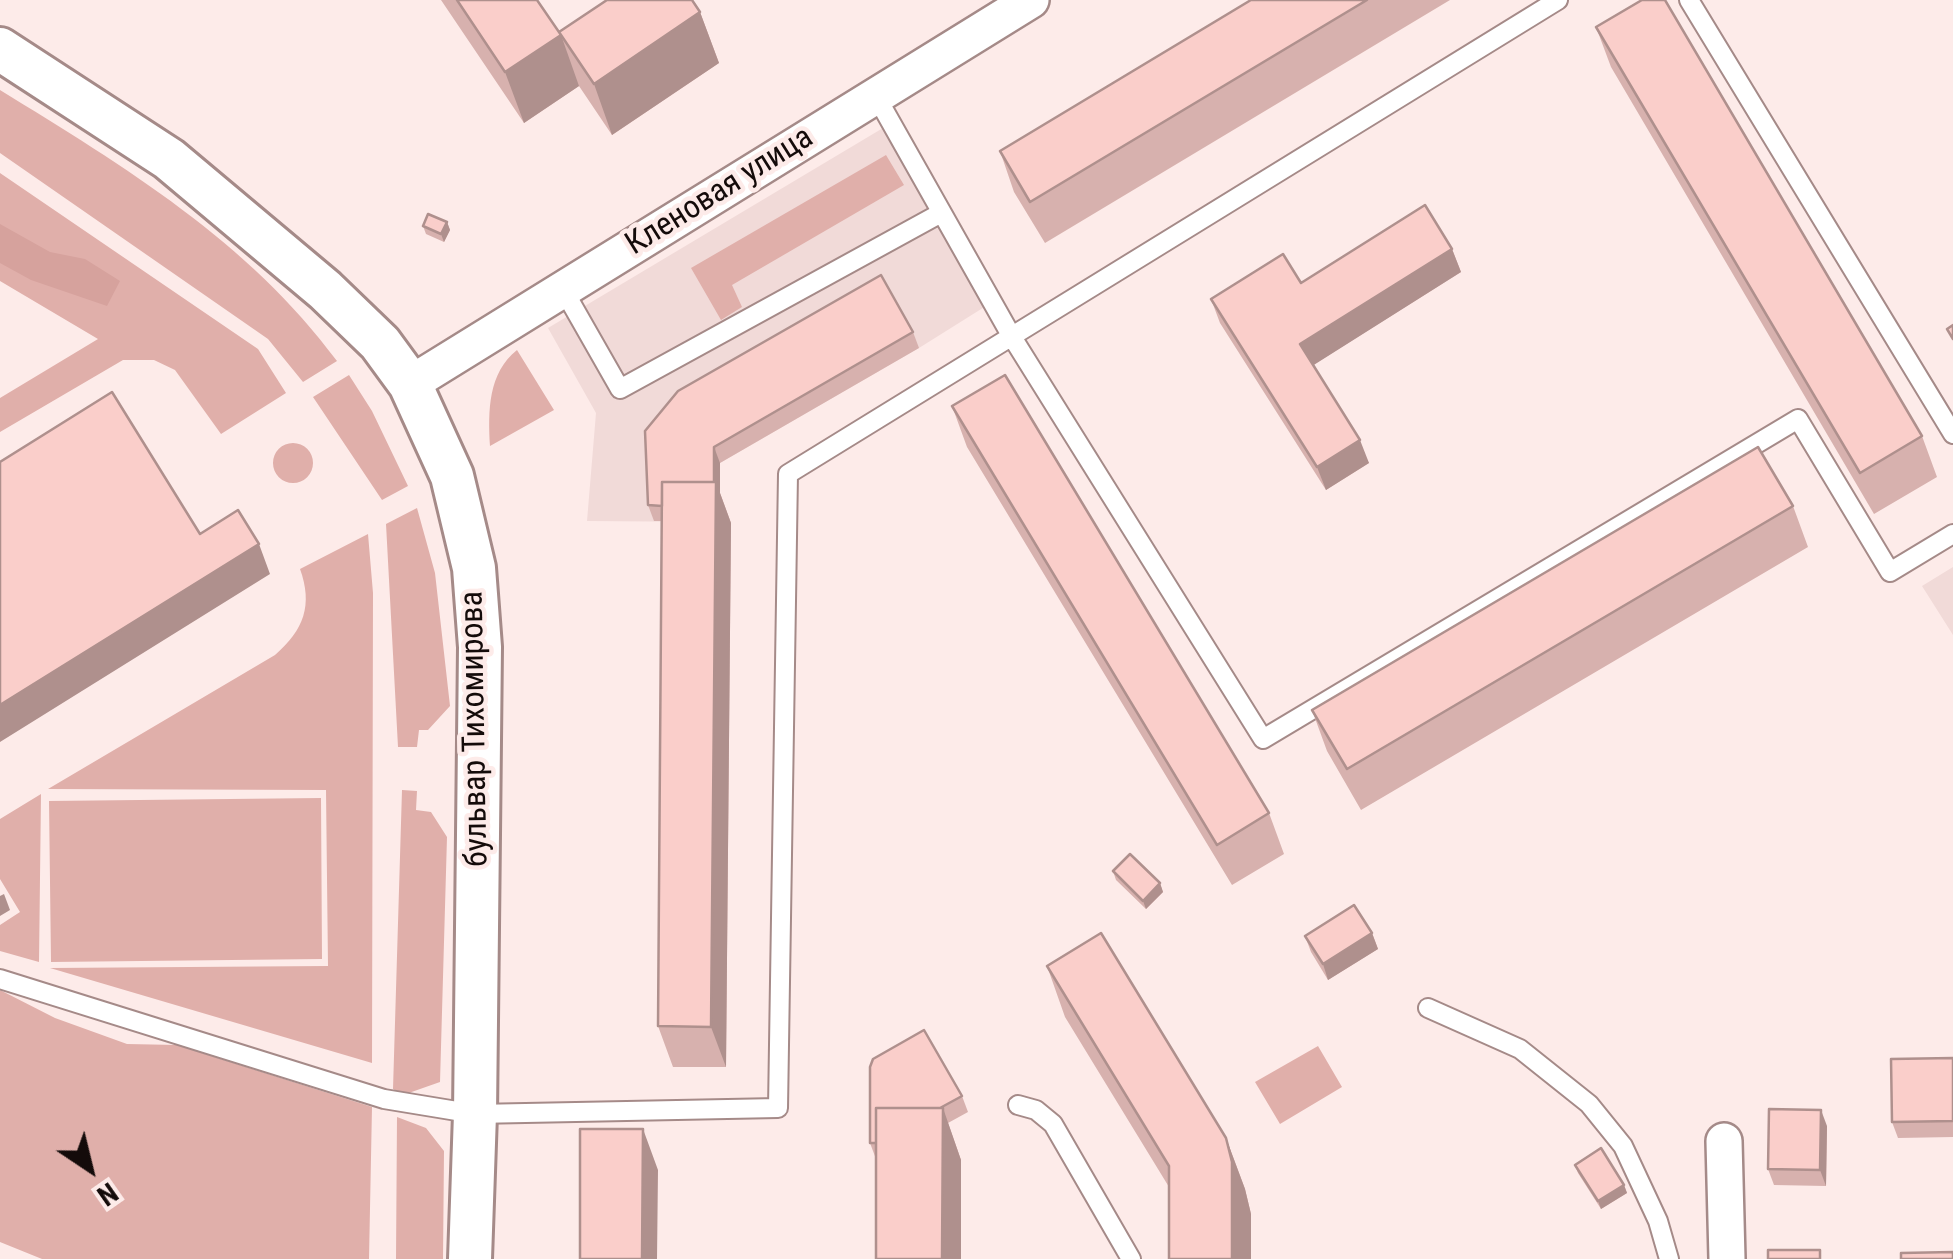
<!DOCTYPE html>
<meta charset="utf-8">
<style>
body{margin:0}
#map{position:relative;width:1953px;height:1259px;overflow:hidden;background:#fdebe9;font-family:"Roboto Condensed",sans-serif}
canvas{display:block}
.north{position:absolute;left:40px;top:1119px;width:100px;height:100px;-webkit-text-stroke:8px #fdebe9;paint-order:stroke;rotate:145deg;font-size:28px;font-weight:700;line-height:40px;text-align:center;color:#140b0a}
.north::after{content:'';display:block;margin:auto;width:35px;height:45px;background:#140b0a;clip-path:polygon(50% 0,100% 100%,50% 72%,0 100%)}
</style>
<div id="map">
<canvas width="1953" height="1259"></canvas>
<div class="north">N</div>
</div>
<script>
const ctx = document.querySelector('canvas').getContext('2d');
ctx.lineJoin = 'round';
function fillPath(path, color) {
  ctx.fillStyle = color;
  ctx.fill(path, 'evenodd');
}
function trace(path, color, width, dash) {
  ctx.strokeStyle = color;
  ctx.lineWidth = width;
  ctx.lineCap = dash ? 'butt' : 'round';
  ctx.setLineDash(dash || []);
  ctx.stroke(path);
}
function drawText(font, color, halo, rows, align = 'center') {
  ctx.font = font + ' "Roboto Condensed",sans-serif';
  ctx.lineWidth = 9;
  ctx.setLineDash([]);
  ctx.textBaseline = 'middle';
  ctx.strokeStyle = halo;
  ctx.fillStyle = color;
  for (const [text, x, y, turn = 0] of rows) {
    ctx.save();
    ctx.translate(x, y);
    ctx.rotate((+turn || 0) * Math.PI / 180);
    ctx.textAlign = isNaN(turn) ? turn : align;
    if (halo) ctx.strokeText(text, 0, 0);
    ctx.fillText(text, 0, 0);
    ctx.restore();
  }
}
fillPath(new Path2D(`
 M 883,128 L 986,306 L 919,348 L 720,463 L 720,522 L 587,521 L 596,413 L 548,328 Z
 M 1953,567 L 1953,635 L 1922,586 Z`), '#f1dad8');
fillPath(new Path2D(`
 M 0,90 C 125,167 248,241 337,361 L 303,382 L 268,339 L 0,153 Z
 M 886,155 L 904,185 L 732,285 L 742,307 L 721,320 L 691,268 Z
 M 0,173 L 258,349 L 286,393 L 221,434 L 175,370 L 154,360 L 123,360 L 0,432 L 0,398 L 98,339 L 0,281 Z
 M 517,350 L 554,410 L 490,446 C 488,411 488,373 517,350 Z
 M 349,375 L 372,411 L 408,486 L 382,500 L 313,397 Z
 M273 463a20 20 0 1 1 40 0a20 20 0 1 1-40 0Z
 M 417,508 L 435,573 L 450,706 L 428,730 L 419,730 L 417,747 L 398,747 L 386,524 Z
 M 368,534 L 373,593 L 372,1063 L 50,968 L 328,966 L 326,790 L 48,789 L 275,655 C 304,630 313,605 300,569 Z
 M 402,790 L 417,791 L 416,810 L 431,812 L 447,837 L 440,1082 L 403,1095 L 393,1089 Z
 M 41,794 L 39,962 L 0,951 L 0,925 L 20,912 L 0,879 L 0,819 Z
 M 321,798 L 322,959 L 51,962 L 49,801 Z
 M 0,990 L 55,1018 L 127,1044 L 177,1045 L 372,1107 L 369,1259 L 42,1259 L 0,1242 Z
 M 1318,1046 L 1342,1087 L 1280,1124 L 1255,1082 Z
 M 397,1117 L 426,1128 L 444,1151 L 443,1259 L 396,1259 Z`), '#e0afaa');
fillPath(new Path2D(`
 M 0,224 L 50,252 L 85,259 L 120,281 L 107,306 L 31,280 L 0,263 Z`), '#d6a29d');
const service = new Path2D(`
 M 1689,0 L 1953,434
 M 876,96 L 1012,337 L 1263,739 L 1798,419 L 1890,572 L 1953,534
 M 563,289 L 620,389 L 941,213
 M 0,979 L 384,1099 L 475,1114 L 778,1108 L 788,474 L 1558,0
 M 1428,1008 L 1520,1049 L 1589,1104 L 1623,1146 L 1658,1221 L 1669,1259
 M 1018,1105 L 1036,1110 L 1053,1124 L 1131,1259`);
const minor = new Path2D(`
 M 410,384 L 1031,0
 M 1724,1141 L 1727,1259`);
const tertiary = new Path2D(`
 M 0,49 L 169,159 L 325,290 L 380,343 L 410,384 L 452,476 L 474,568 L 480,647 L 475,1114 L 470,1259`);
trace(service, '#a58a88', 22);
trace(minor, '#a58a88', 40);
trace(tertiary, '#a58a88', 48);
trace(service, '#fff', 18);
trace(minor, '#fff', 35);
trace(tertiary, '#fff', 42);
fillPath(new Path2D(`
 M 441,0 L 537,0 L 559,33 L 700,12 L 719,63 L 612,135 L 579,86 L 524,123 Z
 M 1251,0 L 1450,0 L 1045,243 L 1014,192 L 1000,151 Z
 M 1596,27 L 1922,436 L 1937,477 L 1874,514 L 1611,67 Z
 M 447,222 L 450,230 L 444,242 L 426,234 L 423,226 Z
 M 1452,249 L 1461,272 L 1313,365 L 1369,463 L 1326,490 L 1220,323 L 1211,299 L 1301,283 Z
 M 913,332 L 919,348 L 720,463 L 720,493 L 731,523 L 726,1067 L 673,1067 L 658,1026 L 662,521 L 654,521 L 648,505 L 645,431 Z
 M 952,406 L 1269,813 L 1284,854 L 1232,885 L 967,447 Z
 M 1793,506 L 1808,547 L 1361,810 L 1327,751 L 1312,710 Z
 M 1113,871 L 1160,883 L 1163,892 L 1146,909 L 1116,880 Z
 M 1372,933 L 1378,949 L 1328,980 L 1311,952 L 1305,936 Z
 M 1047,966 L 1226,1138 L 1245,1189 L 1251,1214 L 1169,1187 L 1065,1017 Z
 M 1953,1058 L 1953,1137 L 1898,1138 L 1892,1122 Z
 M 962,1096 L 968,1112 L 948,1123 L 961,1160 L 961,1259 L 876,1259 L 876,1159 L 870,1143 Z
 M 1827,1126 L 1826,1186 L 1774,1185 L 1768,1169 Z
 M 1575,1165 L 1624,1185 L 1627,1193 L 1601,1209 L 1578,1173 Z`), '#d7b1ae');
fillPath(new Path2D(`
 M 700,12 L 719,63 L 612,135 L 594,84 Z
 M 561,35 L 579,86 L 524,123 L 505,72 Z
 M 447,222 L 450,230 L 444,242 L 441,234 Z
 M 1452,249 L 1461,272 L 1309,368 L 1300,344 Z
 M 1360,440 L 1369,463 L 1326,490 L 1317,467 Z
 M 714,447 L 720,463 L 720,493 L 731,523 L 726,1067 L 711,1027 Z
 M 259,544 L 270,574 L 0,742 L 0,705 Z
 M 1160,883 L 1163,892 L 1146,909 L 1143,901 Z
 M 4,894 L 10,910 L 0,916 L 0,896 Z
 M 1372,933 L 1378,949 L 1328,980 L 1323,964 Z
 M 943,1108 L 961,1160 L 961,1259 L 942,1259 Z
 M 1821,1110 L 1827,1126 L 1826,1186 L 1820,1170 Z
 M 643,1129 L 658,1170 L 657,1259 L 642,1259 Z
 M 1226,1138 L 1245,1189 L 1251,1214 L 1251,1259 L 1232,1259 Z
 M 1624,1185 L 1627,1193 L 1601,1209 L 1598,1201 Z`), '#af908d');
const building = new Path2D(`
 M 457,0 L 537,0 L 561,35 L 505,72 Z
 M 607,0 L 692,0 L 700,12 L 594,84 L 559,32 Z
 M 1251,0 L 1367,0 L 1030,202 L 1000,151 Z
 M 1642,0 L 1665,0 L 1922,436 L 1860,473 L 1596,27 Z
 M 1425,205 L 1452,249 L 1300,344 L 1360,440 L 1317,467 L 1211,299 L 1283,254 L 1301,283 Z
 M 428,214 L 447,222 L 441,234 L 423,226 Z
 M 881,275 L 913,332 L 714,447 L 714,482 L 662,482 L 662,506 L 648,505 L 645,431 L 678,391 Z
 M 1953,325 L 1953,339 L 1947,329 Z
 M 1005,375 L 1269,813 L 1217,845 L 952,406 Z
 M 112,392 L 200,534 L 238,510 L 259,544 L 0,705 L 0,462 Z
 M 1758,447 L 1793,506 L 1347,769 L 1312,710 Z
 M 662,482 L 716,482 L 711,1027 L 658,1026 Z
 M 1130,854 L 1160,883 L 1143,901 L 1113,871 Z
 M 1354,905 L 1372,933 L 1323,964 L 1305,936 Z
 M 1101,933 L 1226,1138 L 1232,1162 L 1232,1259 L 1169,1259 L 1169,1166 L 1047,966 Z
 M 924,1030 L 962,1096 L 940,1108 L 876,1108 L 876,1143 L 870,1143 L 870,1067 L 873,1059 Z
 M 1953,1058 L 1953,1121 L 1892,1122 L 1891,1059 Z
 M 876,1108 L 943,1108 L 942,1259 L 876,1259 Z
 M 1769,1109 L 1821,1110 L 1820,1170 L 1768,1169 Z
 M 580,1129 L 643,1129 L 642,1259 L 580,1259 Z
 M 1601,1148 L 1624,1185 L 1598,1201 L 1575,1165 Z
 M 1768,1250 L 1820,1250 L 1820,1259 L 1768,1259 Z
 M 1953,1252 L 1953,1259 L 1901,1259 L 1901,1253 Z`);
fillPath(building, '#faceca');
trace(building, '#af908d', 2.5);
drawText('32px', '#140b0a', '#fdebe9', [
 ["Кленовая улица",720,192,-32],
 ["бульвар Тихомирова",476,729,-91]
]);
</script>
